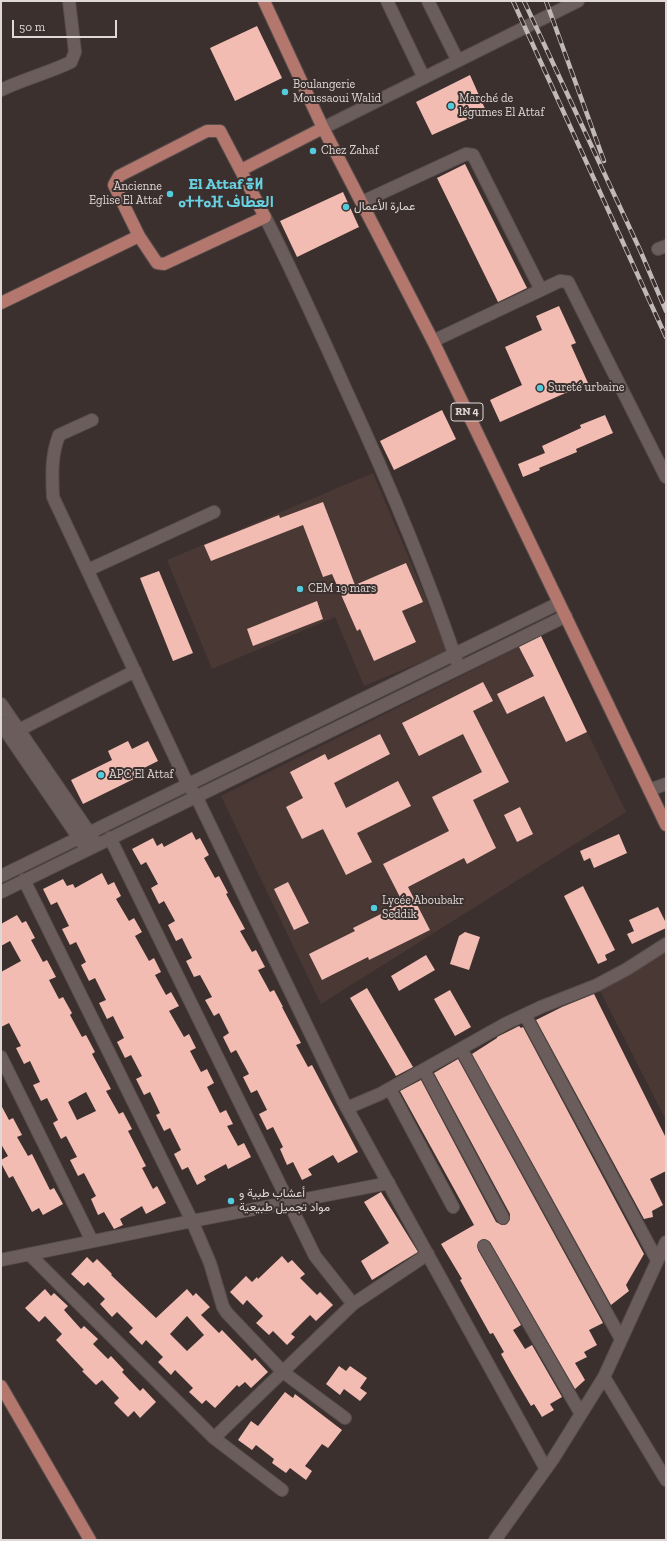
<!DOCTYPE html>
<meta charset="utf-8">
<style>
body{margin:0}
#map{position:relative;width:667px;height:1541px;overflow:hidden;background:#3b302e;font-family:"Zilla Slab",serif}
canvas{display:block}
.frame{position:absolute;inset:0;border:2px solid #dfd8d7;pointer-events:none}
.scale{position:absolute;left:12px;top:20px;width:105px;height:18px;box-sizing:border-box;border:2px solid #dfd8d7;border-top:0;padding-left:5px;font-size:12px;line-height:14px;white-space:nowrap;color:#dfd8d7;-webkit-text-stroke:3px #3b302e;paint-order:stroke}
</style>
<div id="map">
<canvas width="667" height="1541"></canvas>
<div class="frame"></div>
<div class="scale">50 m</div>
</div>
<script>
const ctx = document.querySelector('canvas').getContext('2d');
ctx.lineJoin = 'round';
function fillPath(path, color) {
  ctx.fillStyle = color;
  ctx.fill(path, 'evenodd');
}
function trace(path, color, width, dash) {
  ctx.strokeStyle = color;
  ctx.lineWidth = width;
  ctx.lineCap = dash ? 'butt' : 'round';
  ctx.setLineDash(dash || []);
  ctx.stroke(path);
}
function drawText(font, color, halo, rows, align = 'center') {
  ctx.font = font + ' "Zilla Slab",Vazirmatn,"Noto Sans Tifinagh",serif';
  ctx.lineWidth = 4;
  ctx.setLineDash([]);
  ctx.textBaseline = 'middle';
  ctx.strokeStyle = halo;
  ctx.fillStyle = color;
  for (const [text, x, y, turn = 0] of rows) {
    ctx.save();
    ctx.translate(x, y);
    ctx.rotate((+turn || 0) * Math.PI / 180);
    ctx.textAlign = isNaN(turn) ? turn : align;
    if (halo) ctx.strokeText(text, 0, 0);
    ctx.fillText(text, 0, 0);
    ctx.restore();
  }
}
fillPath(new Path2D(`
 M 373,473 L 448,651 L 364,686 L 335,617 L 212,669 L 167,560 Z
 M 541,636 L 626,812 L 321,1004 L 221,796 Z
 M 666,944 L 666,1120 L 597,985 Z`), '#4a3835');
fillPath(new Path2D(`
 M 257,26 L 282,78 L 235,101 L 210,48 Z
 M 470,75 L 486,111 L 432,135 L 416,102 Z
 M 465,164 L 527,288 L 498,302 L 437,178 Z
 M 343,192 L 359,227 L 297,257 L 280,221 Z
 M 559,306 L 576,343 L 571,345 L 588,383 L 500,422 L 490,400 L 522,385 L 505,347 L 542,330 L 536,316 Z
 M 442,410 L 456,439 L 394,470 L 380,441 Z
 M 605,415 L 613,433 L 576,449 L 577,452 L 539,468 L 540,470 L 523,477 L 518,464 L 545,453 L 542,446 L 581,428 L 580,425 Z
 M 323,502 L 355,585 L 406,563 L 423,602 L 402,611 L 416,642 L 374,661 L 360,629 L 357,631 L 332,574 L 323,577 L 303,525 L 211,561 L 204,545 L 279,515 L 280,518 Z
 M 159,571 L 193,653 L 173,661 L 140,578 Z
 M 317,601 L 323,619 L 253,646 L 247,629 Z
 M 541,636 L 587,732 L 566,742 L 544,696 L 507,714 L 497,694 L 534,676 L 519,647 Z
 M 483,682 L 493,701 L 473,711 L 509,782 L 473,800 L 496,848 L 467,864 L 464,858 L 408,887 L 430,930 L 369,960 L 368,957 L 322,980 L 309,954 L 355,931 L 353,928 L 403,903 L 383,864 L 449,831 L 432,797 L 482,772 L 463,734 L 419,756 L 402,723 Z
 M 380,734 L 390,754 L 334,783 L 346,808 L 398,781 L 411,806 L 357,833 L 372,862 L 346,875 L 323,829 L 302,839 L 286,807 L 303,798 L 290,772 L 325,754 L 328,760 Z
 M 128,741 L 132,749 L 148,741 L 158,761 L 142,769 L 144,774 L 83,804 L 71,780 L 112,760 L 108,751 Z
 M 520,807 L 533,834 L 517,842 L 504,815 Z
 M 192,832 L 196,840 L 200,838 L 209,855 L 204,858 L 215,878 L 219,876 L 228,893 L 226,894 L 245,929 L 240,931 L 252,952 L 256,950 L 265,967 L 258,970 L 270,992 L 274,990 L 283,1007 L 282,1007 L 301,1043 L 296,1045 L 308,1067 L 312,1065 L 358,1152 L 338,1163 L 333,1155 L 308,1169 L 312,1175 L 302,1180 L 293,1162 L 287,1165 L 280,1149 L 283,1147 L 273,1127 L 267,1130 L 259,1114 L 267,1110 L 257,1090 L 251,1093 L 243,1077 L 249,1074 L 236,1050 L 231,1053 L 223,1037 L 229,1033 L 219,1013 L 214,1016 L 205,1000 L 212,997 L 200,975 L 194,977 L 186,961 L 192,958 L 182,938 L 176,941 L 168,925 L 175,921 L 164,901 L 159,904 L 151,888 L 158,884 L 146,862 L 141,865 L 132,849 L 153,838 L 157,846 L 162,843 L 164,847 Z
 M 619,834 L 627,853 L 594,868 L 590,858 L 584,861 L 580,851 Z
 M 102,873 L 108,885 L 114,882 L 121,896 L 116,899 L 129,921 L 134,918 L 142,932 L 135,936 L 149,961 L 154,958 L 161,972 L 155,975 L 166,995 L 171,992 L 179,1006 L 169,1011 L 184,1037 L 189,1034 L 196,1048 L 190,1051 L 201,1072 L 207,1069 L 214,1083 L 207,1087 L 220,1113 L 226,1110 L 233,1124 L 227,1126 L 238,1146 L 244,1143 L 251,1157 L 228,1169 L 226,1164 L 204,1176 L 206,1180 L 197,1185 L 188,1167 L 182,1170 L 174,1154 L 181,1150 L 170,1128 L 164,1131 L 156,1115 L 160,1113 L 150,1092 L 144,1095 L 136,1079 L 142,1076 L 131,1055 L 125,1058 L 117,1042 L 124,1038 L 113,1016 L 107,1019 L 99,1003 L 106,1000 L 95,978 L 89,981 L 81,965 L 86,962 L 76,942 L 70,945 L 62,929 L 69,926 L 57,902 L 51,905 L 43,889 L 63,879 L 67,886 L 73,884 L 75,888 Z
 M 288,882 L 309,923 L 294,930 L 274,889 Z
 M 583,886 L 615,950 L 605,955 L 607,960 L 598,964 L 564,896 Z
 M 658,907 L 666,923 L 666,928 L 632,944 L 627,934 L 634,931 L 629,920 Z
 M 17,915 L 22,923 L 26,921 L 35,938 L 31,940 L 43,962 L 47,960 L 56,977 L 49,980 L 59,999 L 63,997 L 72,1013 L 70,1015 L 82,1037 L 86,1035 L 95,1052 L 92,1054 L 111,1089 L 106,1091 L 119,1114 L 123,1112 L 132,1129 L 128,1131 L 146,1166 L 142,1168 L 153,1189 L 157,1186 L 166,1203 L 146,1214 L 142,1206 L 120,1219 L 123,1225 L 114,1229 L 104,1212 L 98,1215 L 91,1199 L 96,1196 L 84,1173 L 78,1176 L 70,1160 L 77,1157 L 66,1136 L 61,1139 L 53,1123 L 58,1120 L 47,1098 L 41,1101 L 33,1085 L 40,1082 L 30,1061 L 24,1064 L 16,1048 L 21,1046 L 9,1023 L 1,1027 L 1,972 L 21,961 L 10,941 L 1,946 L 1,924 ZM 86,1092 L 96,1111 L 77,1120 L 68,1102 Z
 M 465,932 L 480,937 L 469,970 L 450,964 L 459,936 Z
 M 426,955 L 435,970 L 399,991 L 391,976 Z
 M 367,988 L 413,1067 L 396,1076 L 350,998 Z
 M 450,990 L 471,1027 L 455,1036 L 434,999 Z
 M 594,994 L 666,1138 L 666,1171 L 650,1179 L 663,1205 L 652,1211 L 653,1217 L 644,1219 L 536,1020 L 562,1007 Z
 M 519,1026 L 521,1028 L 523,1027 L 644,1254 L 626,1285 L 629,1291 L 611,1305 L 472,1054 L 497,1038 L 497,1037 Z
 M 458,1059 L 603,1323 L 589,1330 L 597,1345 L 584,1352 L 587,1357 L 575,1363 L 585,1380 L 575,1389 L 490,1242 L 484,1239 L 478,1242 L 478,1250 L 521,1325 L 513,1330 L 525,1349 L 532,1345 L 562,1397 L 550,1404 L 554,1410 L 542,1417 L 534,1404 L 531,1406 L 511,1372 L 501,1354 L 504,1352 L 493,1333 L 490,1334 L 460,1280 L 462,1279 L 441,1244 L 474,1225 L 400,1091 L 421,1080 L 496,1222 L 502,1225 L 507,1224 L 510,1219 L 510,1214 L 434,1073 Z
 M 1,1105 L 9,1120 L 13,1118 L 22,1135 L 17,1137 L 28,1156 L 32,1154 L 50,1190 L 54,1188 L 63,1204 L 43,1215 L 39,1208 L 32,1212 L 13,1176 L 9,1178 L 1,1163 L 1,1160 L 8,1156 L 1,1144 Z
 M 381,1192 L 418,1252 L 372,1280 L 361,1261 L 389,1243 L 364,1202 Z
 M 282,1256 L 288,1263 L 292,1260 L 305,1274 L 300,1278 L 317,1295 L 320,1292 L 333,1305 L 316,1321 L 310,1315 L 291,1334 L 295,1337 L 287,1345 L 273,1331 L 269,1335 L 256,1323 L 263,1316 L 247,1300 L 243,1305 L 230,1292 L 246,1276 L 252,1282 L 257,1277 L 258,1279 Z
 M 87,1257 L 93,1263 L 97,1259 L 112,1274 L 111,1275 L 156,1318 L 187,1289 L 193,1296 L 196,1293 L 210,1307 L 201,1315 L 219,1333 L 222,1330 L 252,1361 L 255,1358 L 268,1372 L 251,1388 L 245,1382 L 239,1387 L 237,1385 L 215,1408 L 206,1400 L 202,1404 L 189,1392 L 193,1388 L 175,1370 L 171,1375 L 158,1362 L 163,1357 L 146,1340 L 142,1345 L 129,1332 L 133,1328 L 117,1312 L 112,1317 L 100,1304 L 105,1299 L 88,1282 L 84,1286 L 71,1274 ZM 187,1316 L 204,1335 L 187,1351 L 170,1334 Z
 M 45,1289 L 51,1296 L 54,1293 L 68,1306 L 64,1310 L 81,1329 L 84,1326 L 98,1339 L 93,1344 L 108,1359 L 111,1356 L 124,1370 L 122,1372 L 140,1391 L 143,1388 L 156,1402 L 140,1418 L 134,1411 L 128,1417 L 114,1403 L 119,1398 L 102,1380 L 96,1385 L 82,1371 L 84,1370 L 56,1340 L 62,1334 L 45,1316 L 39,1322 L 25,1308 Z
 M 339,1366 L 346,1371 L 350,1366 L 367,1378 L 360,1388 L 367,1393 L 360,1401 L 344,1389 L 340,1395 L 326,1384 Z
 M 285,1392 L 293,1398 L 295,1394 L 342,1430 L 328,1448 L 322,1444 L 305,1466 L 312,1471 L 306,1480 L 290,1468 L 286,1473 L 272,1463 L 274,1459 L 256,1445 L 252,1450 L 238,1440 L 251,1421 L 258,1426 Z`), '#f3bcb3');
const minor = new Path2D(`
 M 387,1 L 424,78
 M 428,1 L 458,61
 M 1,90 C 24,79 48,73 71,62 L 75,52 L 69,1
 M 323,128 L 578,1
 M 362,202 L 466,154 L 473,155 L 541,290 L 560,281 L 568,282 L 666,477
 M 265,217 C 294,274 320,332 346,390 C 387,479 425,568 457,662
 M 658,249 L 666,246
 M 433,341 L 541,290
 M 92,420 L 59,435 C 51,456 52,475 53,497 L 188,785 L 196,796 L 343,1101 L 546,1469
 M 88,570 L 214,512
 M 1,704 L 93,838
 M 1,724 L 83,844
 M 19,730 L 135,671
 M 649,790 L 666,784
 M 110,838 L 315,1256 L 353,1304
 M 1,876 L 559,603
 M 24,880 L 192,1221 L 210,1263 L 223,1307 L 227,1313 L 283,1372 L 345,1418
 M 1,892 L 566,616
 M 525,1015 L 657,1260
 M 461,1049 L 621,1339
 M 1,1057 L 92,1241
 M 424,1070 L 503,1218
 M 390,1089 L 453,1207
 M 347,1108 L 380,1094 L 505,1024 L 541,1007 L 597,985 L 627,969 L 666,944
 M 484,1246 L 581,1414
 M 29,1254 L 214,1438 L 282,1490
 M 1,1260 L 192,1221 L 389,1183
 M 604,1377 L 666,1480
 M 214,1438 L 353,1304 L 428,1254
 M 495,1540 L 553,1459 L 604,1377 L 666,1242`);
const major = new Path2D(`
 M 264,1 L 323,128 L 433,341 L 666,825
 M 207,131 L 220,131 L 265,217 L 164,264 L 157,263 L 139,236 L 114,185 L 119,176 Z
 M 241,170 L 323,128
 M 1,303 L 139,236
 M 1,1386 L 90,1540`);
trace(minor, '#574e4c', 14);
trace(major, '#574e4c', 14);
trace(minor, '#6a5d5b', 12);
trace(major, '#b3776e', 12);
const rail = new Path2D(`
 M 513,1 L 666,337
 M 524,1 L 640,250 L 666,311
 M 546,1 L 604,161`);
trace(rail, '#c1b9b8', 4.5);
trace(rail, '#3b302e', 3, [9]);
for (const [x, y, r, color] of [
 [285,92,4,"#54cadd"],
 [451,106,4,"#54cadd"],
 [313,151,4,"#54cadd"],
 [170,194,4,"#54cadd"],
 [346,207,4,"#54cadd"],
 [540,388,4,"#54cadd"],
 [300,589,4,"#54cadd"],
 [101,775,4,"#54cadd"],
 [374,908,4,"#54cadd"],
 [231,1201,4,"#54cadd"]
]) {
  const dot = new Path2D();
  dot.arc(x, y, r, 0, 2 * Math.PI);
  ctx.fillStyle = color;
  ctx.fill(dot);
  trace(dot, '#3b302e', 1.5);
}
for (const [x, y, w] of [
 [467,412,32]
]) {
  const box = new Path2D();
  box.roundRect(x - w / 2, y - 9, w, 18, 3);
  ctx.fillStyle = '#3b302e';
  ctx.fill(box);
  trace(box, '#dfd8d7', 1);
}
drawText('bold 11px', '#dfd8d7', null, [
 ["RN 4",467,412]
]);
drawText('12px', '#dfd8d7', '#3b302e', [
 ["Boulangerie",293,85],
 ["Moussaoui Walid",293,99],
 ["Marché de",459,99],
 ["légumes El Attaf",459,113],
 ["Chez Zahaf",321,151],
 ["Ancienne",162,187,"right"],
 ["Eglise El Attaf",162,201,"right"],
 ["عمارة الأعمال",354,207],
 ["Sureté urbaine",548,388],
 ["CEM 19 mars",308,589],
 ["APC El Attaf",109,775],
 ["Lycée Aboubakr",382,901],
 ["Seddik",382,915],
 ["أعشاب طبية و",239,1194],
 ["مواد تجميل طبيعية",239,1208]
], 'left');
drawText('bold 16px', '#68d2e3', '#3b302e', [
 ["El Attaf ⴻⵍ",226,184],
 ["ⴰⵜⵜⴰⴼ العطاف",226,202]
]);
</script>
